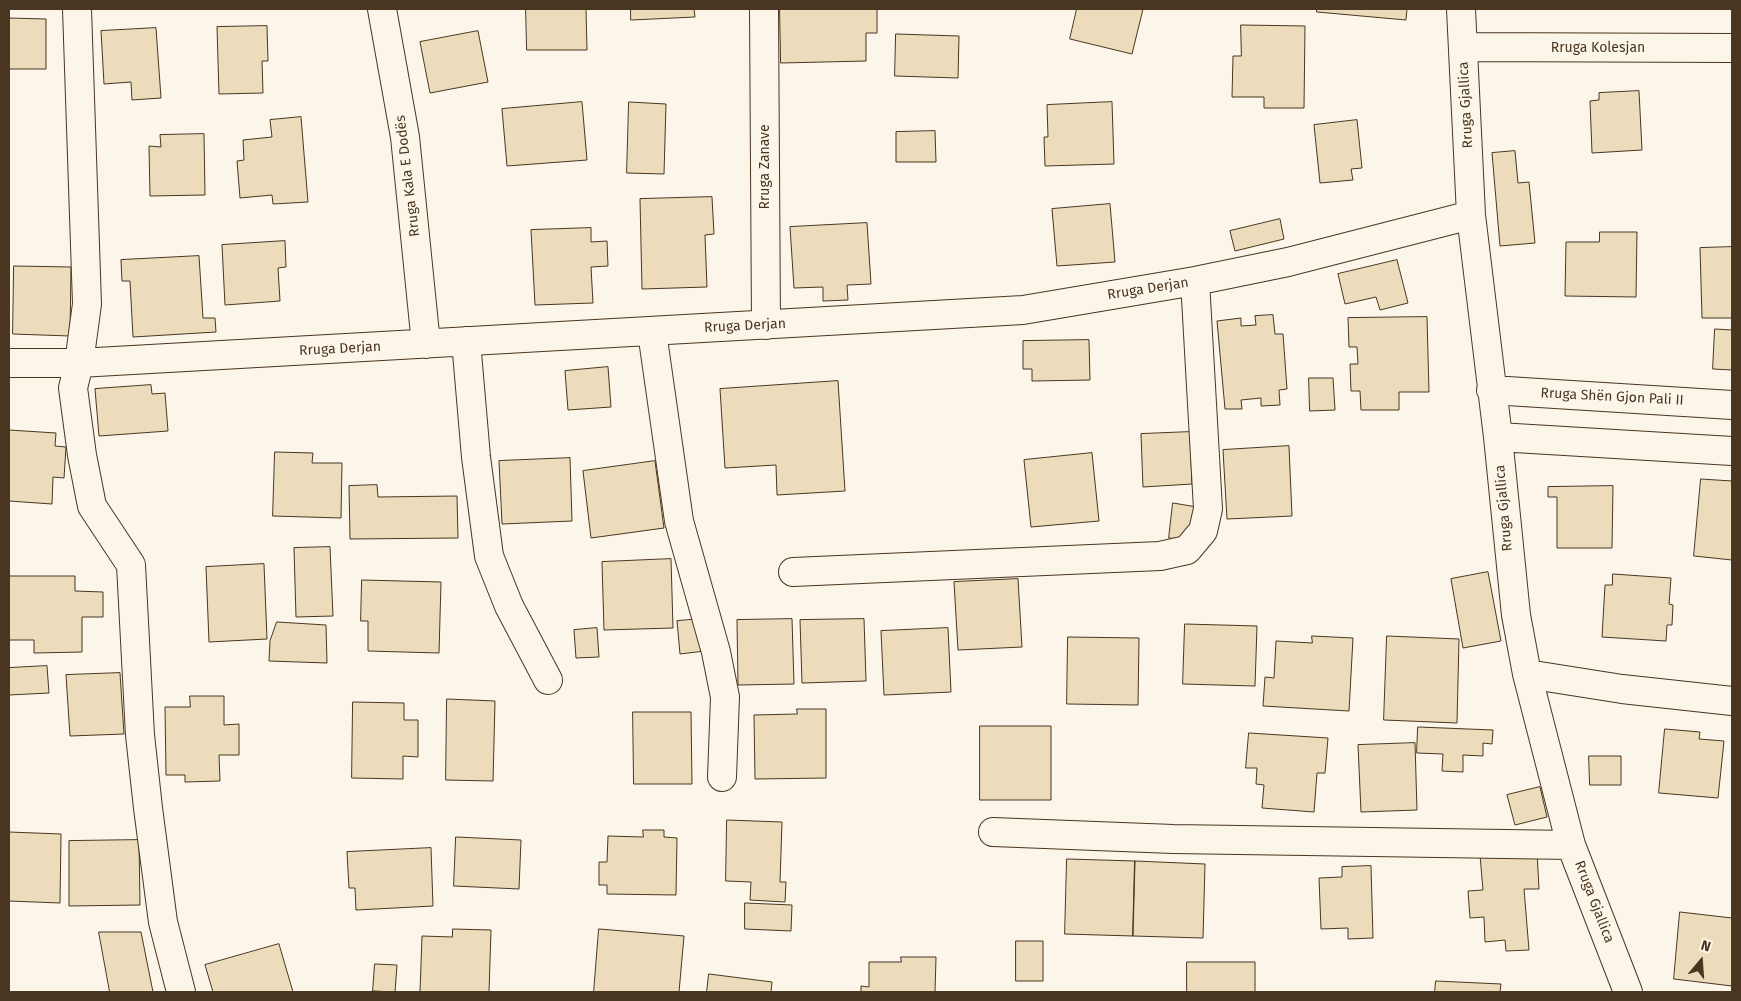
<!DOCTYPE html>
<meta charset="utf-8">
<style>
body{margin:0}
#map{position:relative;width:1741px;height:1001px;overflow:hidden;background:#fbf6e9;font-family:"Fira Sans",sans-serif}
canvas{display:block}
.frame{position:absolute;inset:0;border:10px solid #4a3520;pointer-events:none}
.north{position:absolute;left:1676px;top:936px;width:50px;height:50px;-webkit-text-stroke:4px #fbf6e9;paint-order:stroke;rotate:18deg;font-size:14px;font-weight:700;line-height:20px;text-align:center;color:#4a3520}
.north::after{content:'';display:block;margin:auto;width:18px;height:22px;background:#4a3520;clip-path:polygon(50% 0,100% 100%,50% 72%,0 100%)}
</style>
<div id="map">
<canvas width="1741" height="1001"></canvas>
<div class="frame"></div>
<div class="north">N</div>
</div>
<script>
const ctx = document.querySelector('canvas').getContext('2d');
ctx.lineJoin = 'round';
function fillPath(path, color) {
  ctx.fillStyle = color;
  ctx.fill(path, 'evenodd');
}
function trace(path, color, width, dash) {
  ctx.strokeStyle = color;
  ctx.lineWidth = width;
  ctx.lineCap = dash ? 'butt' : 'round';
  ctx.setLineDash(dash || []);
  ctx.stroke(path);
}
function drawText(font, color, halo, rows, align = 'center') {
  ctx.font = font + ' "Fira Sans",sans-serif';
  ctx.lineWidth = 4;
  ctx.setLineDash([]);
  ctx.textBaseline = 'middle';
  ctx.strokeStyle = halo;
  ctx.fillStyle = color;
  for (const [text, x, y, turn = 0] of rows) {
    ctx.save();
    ctx.translate(x, y);
    ctx.rotate((+turn || 0) * Math.PI / 180);
    ctx.textAlign = isNaN(turn) ? turn : align;
    if (halo) ctx.strokeText(text, 0, 0);
    ctx.fillText(text, 0, 0);
    ctx.restore();
  }
}
const building = new Path2D(`
 M 526,9 L 586,9 L 587,50 L 527,50 Z
 M 631,9 L 694,9 L 695,17 L 631,20 Z
 M 780,9 L 877,9 L 877,33 L 866,33 L 866,61 L 781,63 Z
 M 1077,9 L 1143,9 L 1132,54 L 1070,39 Z
 M 1317,9 L 1407,9 L 1406,20 L 1317,12 Z
 M 9,18 L 46,19 L 46,69 L 9,69 Z
 M 1241,25 L 1305,26 L 1304,108 L 1264,108 L 1264,97 L 1232,97 L 1233,56 L 1241,56 Z
 M 267,26 L 268,61 L 262,61 L 263,93 L 219,94 L 217,27 Z
 M 156,28 L 161,98 L 132,100 L 131,82 L 104,84 L 101,31 Z
 M 478,31 L 488,82 L 430,93 L 420,42 Z
 M 896,34 L 959,36 L 958,78 L 895,76 Z
 M 1639,91 L 1642,150 L 1592,153 L 1590,101 L 1599,100 L 1599,93 Z
 M 582,102 L 587,160 L 507,166 L 502,109 Z
 M 629,102 L 666,104 L 664,174 L 627,173 Z
 M 1112,102 L 1114,164 L 1045,166 L 1044,137 L 1048,137 L 1047,105 Z
 M 301,117 L 308,202 L 273,204 L 272,195 L 240,198 L 237,161 L 244,160 L 243,140 L 272,137 L 270,120 Z
 M 1357,120 L 1362,168 L 1351,169 L 1353,180 L 1320,183 L 1314,125 Z
 M 935,131 L 936,162 L 896,162 L 896,132 Z
 M 204,134 L 205,195 L 150,196 L 149,146 L 161,147 L 160,135 Z
 M 1515,151 L 1518,183 L 1529,182 L 1535,243 L 1500,246 L 1492,153 Z
 M 712,197 L 714,234 L 705,235 L 707,287 L 642,289 L 640,199 Z
 M 1110,204 L 1115,262 L 1057,266 L 1052,209 Z
 M 1280,219 L 1284,239 L 1235,251 L 1230,231 Z
 M 867,223 L 871,284 L 847,285 L 848,300 L 823,301 L 823,287 L 794,288 L 790,227 Z
 M 591,228 L 591,242 L 607,241 L 608,266 L 591,267 L 593,303 L 535,305 L 531,230 Z
 M 1600,232 L 1637,232 L 1636,297 L 1565,296 L 1566,242 L 1599,242 Z
 M 285,241 L 286,267 L 278,268 L 280,301 L 225,305 L 222,245 Z
 M 1732,247 L 1732,318 L 1702,318 L 1700,248 Z
 M 199,256 L 203,318 L 215,318 L 216,332 L 133,337 L 130,281 L 122,281 L 121,260 Z
 M 1397,260 L 1408,303 L 1380,310 L 1376,297 L 1345,304 L 1338,274 Z
 M 14,266 L 71,267 L 70,336 L 13,334 Z
 M 1273,315 L 1275,334 L 1283,334 L 1287,389 L 1279,390 L 1280,405 L 1261,406 L 1261,398 L 1241,400 L 1242,409 L 1225,409 L 1217,321 L 1241,318 L 1241,326 L 1256,325 L 1255,316 Z
 M 1427,317 L 1429,392 L 1399,392 L 1399,410 L 1361,410 L 1360,391 L 1351,391 L 1350,364 L 1358,364 L 1357,347 L 1349,347 L 1348,318 Z
 M 1715,329 L 1732,330 L 1732,370 L 1713,369 Z
 M 1089,340 L 1090,380 L 1032,381 L 1032,369 L 1023,369 L 1023,341 Z
 M 608,367 L 611,407 L 568,410 L 565,371 Z
 M 1309,378 L 1333,378 L 1335,410 L 1310,411 Z
 M 838,381 L 845,491 L 777,495 L 776,465 L 725,468 L 720,389 Z
 M 151,385 L 152,394 L 165,393 L 168,431 L 99,436 L 95,389 Z
 M 9,430 L 56,433 L 55,446 L 66,447 L 64,478 L 53,477 L 52,504 L 9,501 Z
 M 1190,432 L 1192,484 L 1143,487 L 1141,434 Z
 M 1289,446 L 1292,516 L 1227,519 L 1223,450 Z
 M 275,452 L 313,453 L 312,463 L 342,463 L 341,518 L 273,516 Z
 M 1092,453 L 1099,521 L 1031,527 L 1024,460 Z
 M 570,458 L 572,521 L 502,524 L 499,461 Z
 M 655,461 L 664,528 L 591,538 L 583,471 Z
 M 1701,479 L 1732,481 L 1732,560 L 1694,556 Z
 M 377,485 L 378,497 L 457,496 L 458,538 L 350,539 L 349,486 Z
 M 1613,486 L 1612,548 L 1557,548 L 1557,497 L 1548,497 L 1548,487 Z
 M 1173,503 L 1197,507 L 1191,527 L 1186,535 L 1176,539 L 1169,538 Z
 M 330,547 L 333,616 L 296,617 L 294,548 Z
 M 671,559 L 673,628 L 604,630 L 602,562 Z
 M 264,564 L 267,639 L 209,642 L 206,567 Z
 M 1488,572 L 1501,641 L 1463,648 L 1451,579 Z
 M 1613,574 L 1671,578 L 1669,604 L 1673,605 L 1672,625 L 1667,625 L 1666,641 L 1602,637 L 1605,585 L 1612,585 Z
 M 9,576 L 75,576 L 75,591 L 103,592 L 103,617 L 82,617 L 82,652 L 34,653 L 34,640 L 10,640 Z
 M 1018,579 L 1022,647 L 958,650 L 954,582 Z
 M 362,580 L 441,582 L 439,653 L 368,651 L 368,621 L 361,621 Z
 M 702,619 L 705,651 L 680,654 L 677,621 Z
 M 792,619 L 794,684 L 738,685 L 737,620 Z
 M 864,619 L 866,681 L 802,683 L 800,620 Z
 M 277,622 L 326,625 L 327,663 L 269,661 L 270,641 Z
 M 1185,624 L 1257,626 L 1255,686 L 1183,684 Z
 M 597,628 L 599,657 L 576,658 L 574,630 Z
 M 948,628 L 951,692 L 884,695 L 881,631 Z
 M 1312,636 L 1353,638 L 1349,711 L 1263,706 L 1265,677 L 1274,678 L 1276,641 L 1312,643 Z
 M 1387,636 L 1459,639 L 1457,723 L 1384,720 Z
 M 1068,637 L 1139,638 L 1138,705 L 1067,704 Z
 M 47,666 L 49,693 L 9,695 L 9,668 Z
 M 120,673 L 124,734 L 70,736 L 66,675 Z
 M 190,696 L 224,696 L 224,725 L 239,724 L 239,755 L 219,755 L 220,781 L 185,782 L 185,775 L 166,775 L 165,707 L 190,707 Z
 M 447,699 L 495,701 L 493,781 L 446,780 Z
 M 353,702 L 404,703 L 404,720 L 418,720 L 418,757 L 403,756 L 403,779 L 352,778 Z
 M 797,709 L 826,709 L 826,778 L 755,779 L 754,715 L 797,714 Z
 M 633,712 L 691,712 L 692,784 L 634,784 Z
 M 980,726 L 1051,726 L 1051,800 L 980,800 Z
 M 1418,727 L 1493,730 L 1492,744 L 1483,743 L 1483,756 L 1463,755 L 1463,772 L 1442,771 L 1443,754 L 1417,753 Z
 M 1665,729 L 1700,732 L 1699,739 L 1724,741 L 1718,798 L 1659,793 Z
 M 1249,733 L 1328,738 L 1325,773 L 1317,773 L 1314,812 L 1262,808 L 1264,785 L 1256,784 L 1257,768 L 1246,768 Z
 M 1415,743 L 1417,810 L 1361,812 L 1358,745 Z
 M 1589,756 L 1621,756 L 1621,785 L 1590,785 Z
 M 1540,787 L 1547,817 L 1515,825 L 1507,795 Z
 M 727,820 L 782,822 L 780,882 L 786,882 L 785,902 L 750,900 L 751,882 L 726,881 Z
 M 643,830 L 664,830 L 664,837 L 677,838 L 676,895 L 607,894 L 607,885 L 599,885 L 599,862 L 607,862 L 608,836 L 643,837 Z
 M 9,832 L 61,834 L 60,903 L 9,901 Z
 M 456,837 L 521,840 L 519,889 L 454,886 Z
 M 139,840 L 140,905 L 69,906 L 69,841 Z
 M 431,848 L 433,906 L 356,910 L 355,888 L 349,888 L 347,852 Z
 M 1537,851 L 1539,889 L 1524,889 L 1529,950 L 1506,951 L 1505,940 L 1485,942 L 1484,917 L 1470,918 L 1468,891 L 1483,890 L 1480,855 Z
 M 1067,859 L 1135,861 L 1133,936 L 1065,934 Z
 M 1135,861 L 1205,864 L 1203,938 L 1133,936 Z
 M 1371,866 L 1373,938 L 1348,939 L 1348,928 L 1321,929 L 1319,878 L 1342,877 L 1342,867 Z
 M 745,903 L 792,905 L 791,931 L 745,929 Z
 M 1680,912 L 1732,918 L 1732,986 L 1674,979 Z
 M 453,929 L 491,930 L 489,992 L 420,992 L 422,936 L 452,937 Z
 M 599,929 L 684,936 L 679,992 L 594,992 Z
 M 99,932 L 141,932 L 153,992 L 110,992 Z
 M 1016,941 L 1043,941 L 1043,981 L 1016,981 Z
 M 279,944 L 293,992 L 213,992 L 205,965 Z
 M 901,957 L 936,957 L 935,992 L 861,992 L 861,986 L 869,987 L 869,962 L 901,962 Z
 M 1187,962 L 1255,962 L 1255,992 L 1187,992 Z
 M 375,964 L 397,965 L 395,992 L 373,991 Z
 M 709,974 L 772,982 L 771,992 L 707,992 Z
 M 1436,981 L 1501,984 L 1500,992 L 1435,992 Z`);
fillPath(building, '#ecdcbc');
trace(building, '#4a3520', 1);
const minor = new Path2D(`
 M 77,9 L 87,304 L 79,363 L 73,388 L 82,455 L 92,506 L 131,565 L 140,735 L 148,808 L 163,922 L 181,992
 M 382,9 L 405,137 L 426,344
 M 764,9 L 766,325
 M 1461,9 L 1471,215 L 1498,437 L 1516,615 L 1527,674 L 1571,845 L 1628,992
 M 1463,47 L 1732,48
 M 652,332 L 679,521 L 716,652 L 725,697 L 722,777
 M 466,341 L 476,457 L 489,556 L 509,606 L 548,680
 M 9,363 L 79,363 L 1023,310 L 1195,281 L 1288,262 L 1471,215
 M 1491,390 L 1732,405
 M 1498,437 L 1732,451
 M 793,572 L 1160,556 L 1187,550 L 1203,531 L 1208,509 L 1195,281
 M 1527,674 L 1622,689 L 1732,701
 M 993,832 L 1173,839 L 1571,845`);
trace(minor, '#4a3520', 30);
trace(minor, '#fbf6e9', 28);
drawText('14px', '#4a3520', '#fbf6e9', [
 ["Rruga Kolesjan",1598,48],
 ["Rruga Gjallica",1466,105,-93],
 ["Rruga Zanave",765,167,-90],
 ["Rruga Kala E Dodës",408,176,-97],
 ["Rruga Derjan",1148,289,-9],
 ["Rruga Derjan",745,326,-3],
 ["Rruga Derjan",340,349,-3],
 ["Rruga Shën Gjon Pali II",1612,397,3],
 ["Rruga Gjallica",1504,508,-95],
 ["Rruga Gjallica",1594,902,69]
]);
</script>
